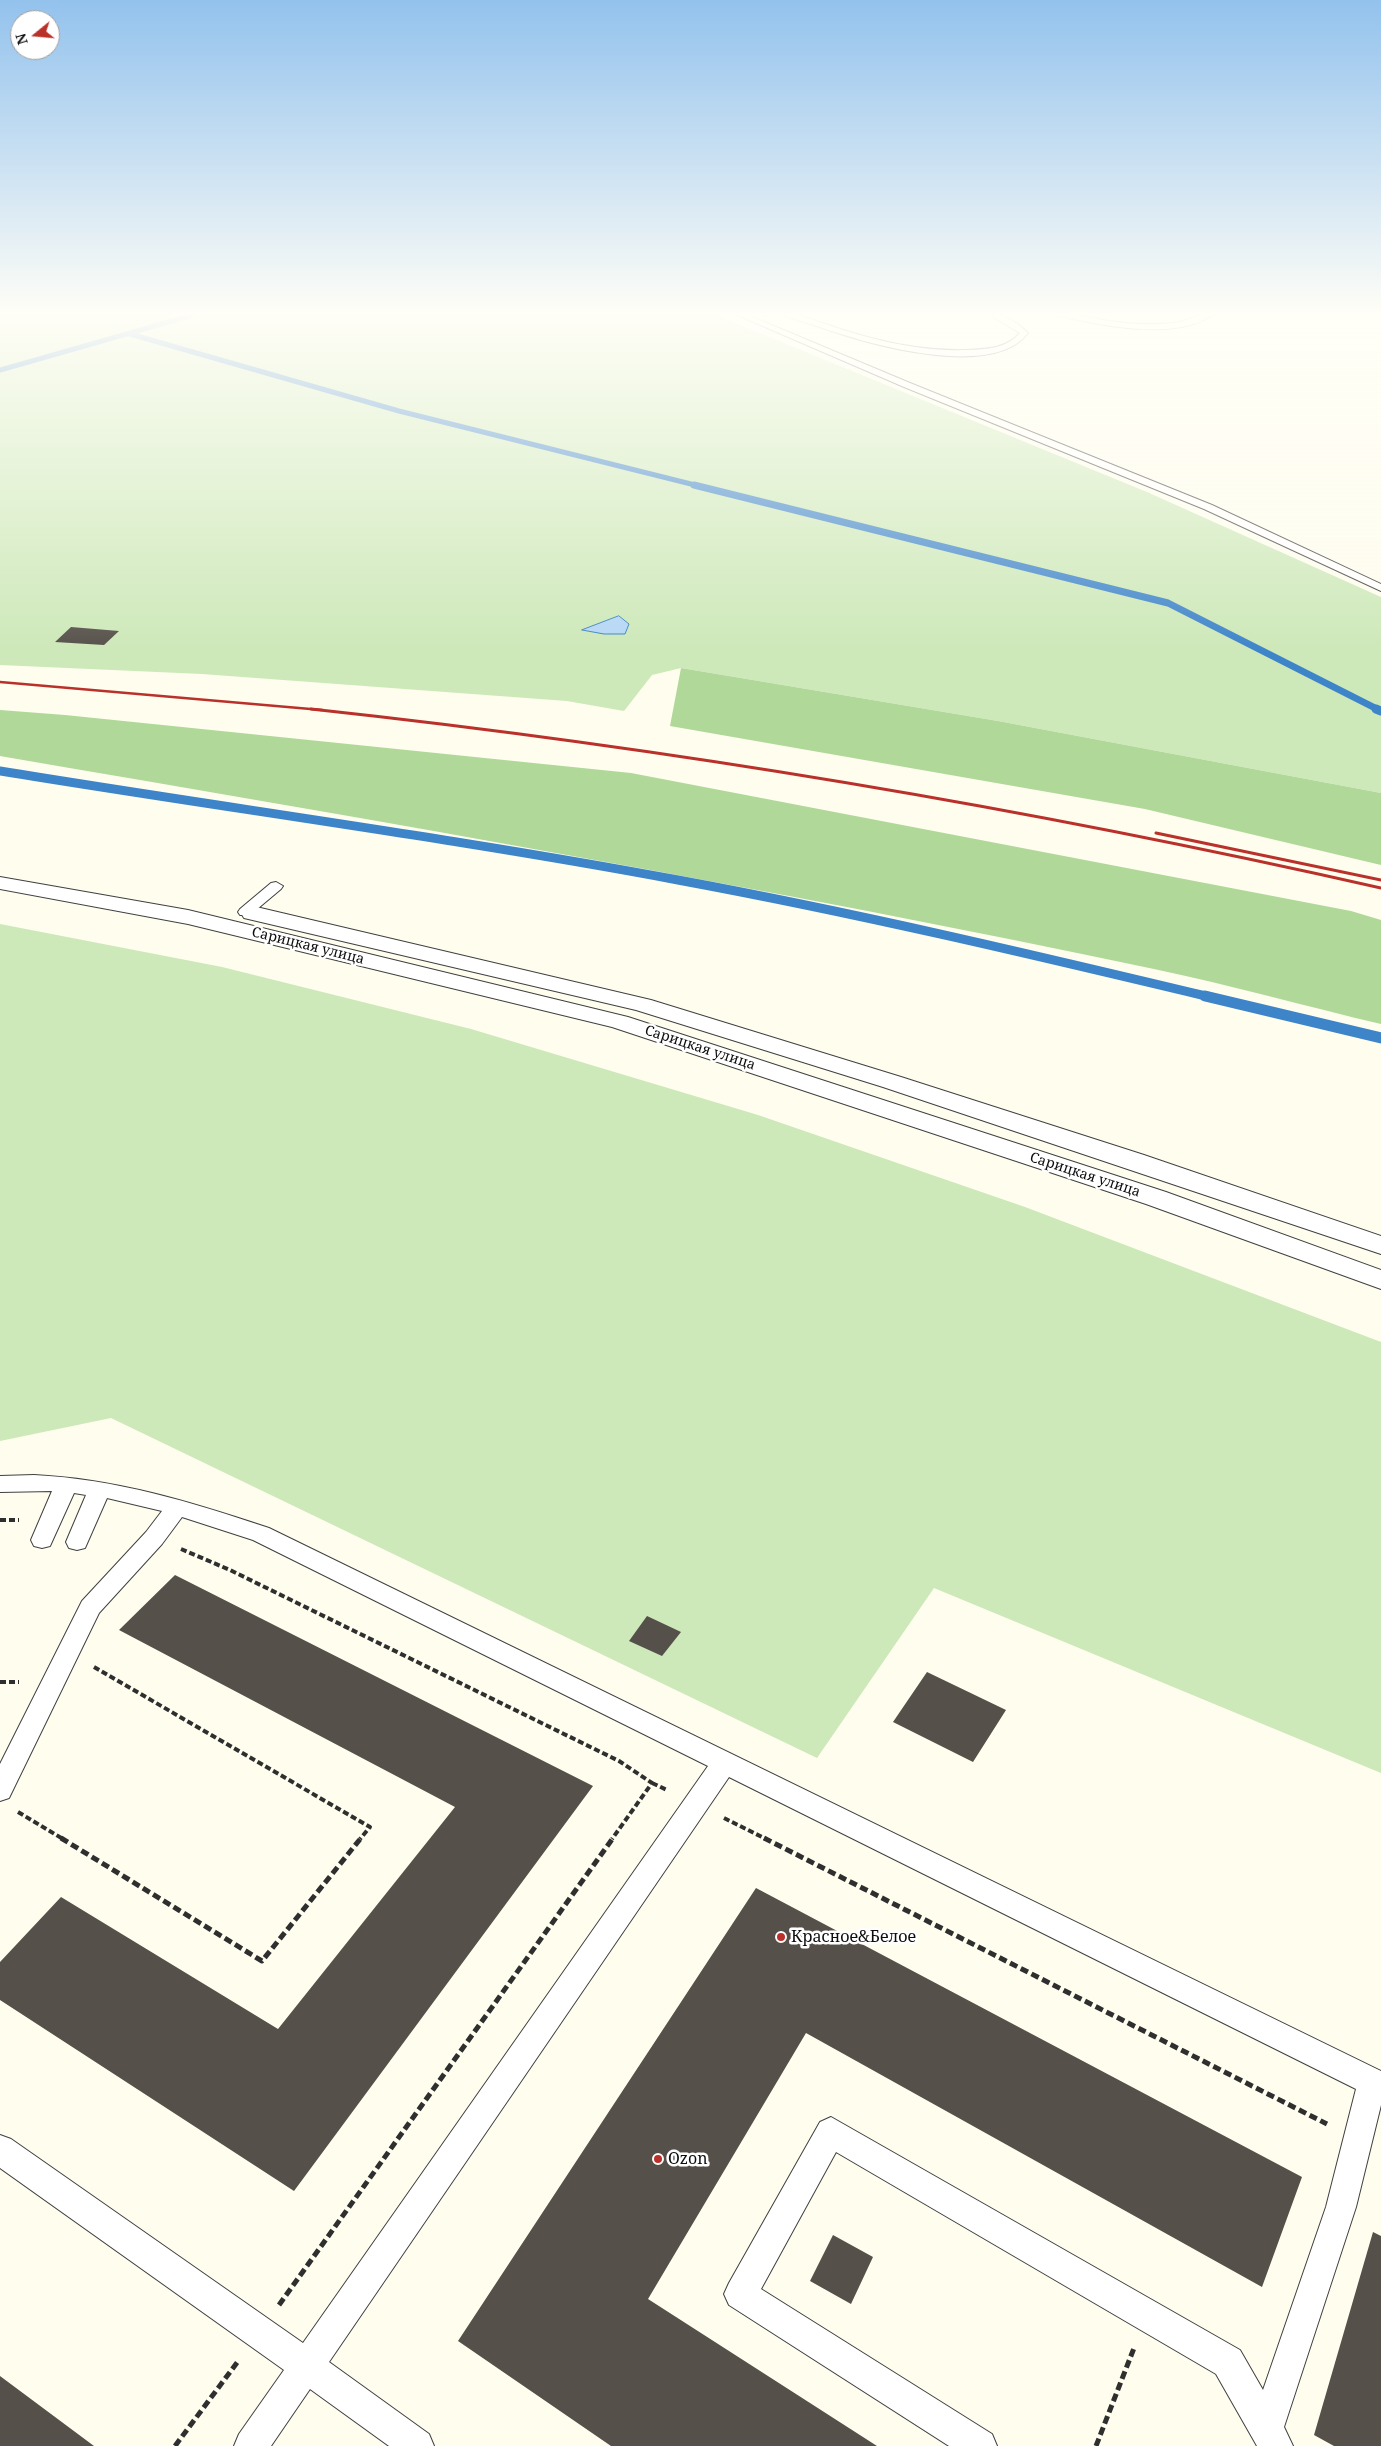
<!DOCTYPE html>
<meta charset="utf-8">
<style>
body{margin:0}
#map{position:relative;width:1381px;height:2446px;overflow:hidden;background:#fefdee;font-family:"Noto Serif",serif}
canvas{display:block}
.north{position:absolute;left:10px;top:10px;width:50px;height:50px;box-sizing:border-box;background:#fff;border:1px solid #9e9e9e;border-radius:50%;rotate:253deg;font-size:14px;font-weight:700;line-height:20px;text-align:center;color:#0d0d0d}
.north::after{content:'';display:block;margin:auto;width:18px;height:22px;background:#b9312a;clip-path:polygon(50% 0,100% 100%,50% 72%,0 100%)}
</style>
<div id="map">
<canvas width="1381" height="2446"></canvas>
<div class="north">N</div>
</div>
<script>
const ctx = document.querySelector('canvas').getContext('2d');
ctx.lineJoin = 'round';
function fillPath(path, color) {
  ctx.fillStyle = color;
  ctx.fill(path, 'evenodd');
}
function trace(path, color, width, dash) {
  ctx.strokeStyle = color;
  ctx.lineWidth = width;
  ctx.lineCap = dash ? 'butt' : 'round';
  ctx.setLineDash(dash || []);
  ctx.stroke(path);
}
function drawText(font, color, halo, rows, align = 'center') {
  ctx.font = font + ' "Noto Serif",serif';
  ctx.lineWidth = 5;
  ctx.setLineDash([]);
  ctx.textBaseline = 'middle';
  ctx.strokeStyle = halo;
  ctx.fillStyle = color;
  for (const [text, x, y, turn = 0] of rows) {
    ctx.save();
    ctx.translate(x, y);
    ctx.rotate((+turn || 0) * Math.PI / 180);
    ctx.textAlign = isNaN(turn) ? turn : align;
    if (halo) ctx.strokeText(text, 0, 0);
    ctx.fillText(text, 0, 0);
    ctx.restore();
  }
}
fillPath(new Path2D(`
 M 0,311 L 706,311 L 1147,492 L 1381,597 L 1381,793 L 998,721 L 681,668 L 652,675 L 624,711 L 567,701 L 202,674 L 0,665 Z
 M 0,924 L 222,967 L 471,1029 L 758,1115 L 1025,1207 L 1381,1342 L 1381,1773 L 934,1588 L 817,1758 L 111,1418 L 0,1441 Z`), '#cde8b9');
fillPath(new Path2D(`
 M 681,668 L 998,721 L 1381,793 L 1381,865 L 1145,809 L 670,726 Z
 M 0,710 L 65,715 L 631,773 L 1351,911 L 1381,920 L 1381,1024 C 1305,1006 1230,985 1154,969 C 771,888 386,822 0,756 Z`), '#afd899');
const water = new Path2D(`
 M 619,616 L 629,624 L 625,634 L 604,634 L 582,630 Z`);
fillPath(water, '#b4d6f4');
trace(water, '#3e84c9', 1);
trace(new Path2D(`
 M 130,334 L 399,411 L 699,486
 M 0,370 L 207,311`), '#3e84c9', 5);
trace(new Path2D(`
 M 694,485 L 1168,603 L 1379,710`), '#3e84c9', 7);
trace(new Path2D(`
 M 1376,709 L 1381,711
 M 0,771 C 226,808 453,838 678,880 C 857,913 1034,955 1210,997`), '#3e84c9', 9);
trace(new Path2D(`
 M 1205,996 L 1381,1038`), '#3e84c9', 11);
fillPath(new Path2D(`
 M 71,627 L 119,631 L 104,645 L 55,642 Z
 M 175,1575 L 593,1786 L 294,2191 L 0,2000 L 0,1962 L 61,1897 L 278,2029 L 455,1807 L 119,1630 Z
 M 647,1616 L 681,1632 L 662,1656 L 629,1641 Z
 M 927,1672 L 1006,1710 L 973,1762 L 893,1722 Z
 M 756,1888 L 1302,2177 L 1262,2287 L 806,2033 L 648,2299 L 877,2446 L 611,2446 L 458,2341 Z
 M 1373,2232 L 1381,2236 L 1381,2446 L 1334,2446 L 1314,2435 Z
 M 833,2235 L 873,2257 L 851,2304 L 810,2281 Z
 M 0,2376 L 94,2446 L 0,2446 Z`), '#56504a');
const service = new Path2D(`
 M 728,311 L 738,311 L 910,383 L 1212,505 L 1381,584 L 1381,591 L 1204,509 L 904,387 Z
 M 778,311 L 788,311 C 847,332 903,352 967,350 C 986,349 1006,349 1020,333 L 983,311 C 999,311 1017,322 1028,333 C 992,381 864,343 817,326 C 805,322 788,319 778,311 Z
 M 1049,311 C 1063,310 1077,315 1091,318 C 1118,323 1145,326 1173,323 C 1189,322 1205,310 1217,311 C 1186,340 1116,328 1078,320 C 1069,318 1057,316 1049,311 Z
 M 276,882 L 283,886 L 281,889 L 250,915 L 240,915 L 238,912 L 240,909 L 271,883 Z
 M 34,1475 C 116,1479 191,1502 269,1528 L 1381,2071 L 1381,2105 L 1356,2207 L 1284,2427 L 1293,2446 L 1257,2446 L 1216,2374 L 836,2152 L 761,2289 L 992,2434 L 997,2446 L 949,2446 L 729,2305 L 724,2294 L 729,2283 L 820,2122 L 831,2117 L 1240,2350 L 1263,2390 L 1326,2207 L 1356,2089 L 729,1777 L 329,2362 L 429,2434 L 434,2446 L 389,2446 L 310,2389 L 271,2446 L 234,2446 L 239,2434 L 284,2370 L 0,2168 L 0,2135 L 11,2139 L 303,2343 L 708,1766 L 253,1540 L 182,1517 L 162,1544 L 99,1613 L 9,1798 L 0,1801 L 0,1764 L 82,1601 L 146,1532 L 162,1511 L 107,1498 L 85,1548 L 77,1550 L 69,1548 L 66,1542 L 86,1495 L 74,1493 L 50,1546 L 42,1548 L 34,1546 L 31,1540 L 52,1491 L 0,1492 L 0,1476 Z`);
const tertiary = new Path2D(`
 M 0,877 L 188,910 L 628,1017 L 1166,1192 L 1381,1270 L 1381,1289 L 1146,1204 L 612,1027 L 188,924 L 0,889 Z
 M 252,906 L 651,1000 L 901,1077 L 1144,1155 L 1381,1236 L 1381,1254 L 883,1087 L 636,1010 L 244,918 L 241,913 L 244,908 Z`);
trace(service, '#404040', 2);
trace(tertiary, '#404040', 2);
trace(new Path2D(`
 M 0,1520 L 19,1520
 M 181,1549 L 230,1570 L 619,1761 L 652,1783 L 612,1839
 M 94,1667 L 370,1827 L 360,1839
 M 0,1682 L 19,1682
 M 652,1783 L 667,1790
 M 18,1812 L 63,1839
 M 724,1818 L 766,1839`), '#2f2f2f', 4, [6, 3]);
trace(new Path2D(`
 M 61,1838 L 262,1961 L 361,1838
 M 764,1838 L 1327,2124
 M 279,2305 L 613,1838
 M 175,2446 L 239,2360
 M 1096,2446 L 1134,2348`), '#2f2f2f', 5, [8, 4]);
fillPath(service, '#fff');
fillPath(tertiary, '#fff');
trace(new Path2D(`
 M 0,682 L 322,710`), '#b9312a', 2.5);
trace(new Path2D(`
 M 311,709 C 671,748 1028,808 1381,888
 M 1156,833 L 1381,880`), '#b9312a', 3);
const sky = ctx.createLinearGradient(0, 0, 0, 653);
sky.addColorStop(0, '#93c2ed');
sky.addColorStop(0.48, '#fffef7');
sky.addColorStop(1, '#fffef700');
ctx.fillStyle = sky;
ctx.fillRect(0, 0, 1381, 653);
for (const [x, y, r, color] of [
 [781,1937,5,"#b9312a"],
 [658,2159,5,"#b9312a"]
]) {
  const dot = new Path2D();
  dot.arc(x, y, r, 0, 2 * Math.PI);
  ctx.fillStyle = color;
  ctx.fill(dot);
  trace(dot, '#fff', 2);
}
drawText('14px', '#0d0d0d', '#fff', [
 ["Сарицкая улица",308,946,14],
 ["Сарицкая улица",700,1048,18],
 ["Сарицкая улица",1085,1175,18]
]);
drawText('16px', '#0d0d0d', '#fff', [
 ["Красное&Белое",791,1937],
 ["Ozon",668,2159]
], 'left');
</script>
